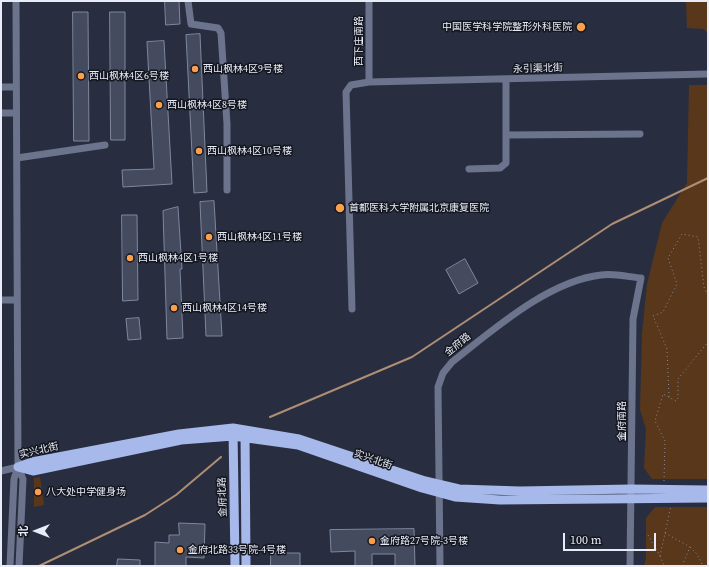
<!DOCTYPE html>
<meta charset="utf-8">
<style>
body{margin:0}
#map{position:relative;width:709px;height:567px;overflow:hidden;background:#282e40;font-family:"Source Serif 4","Noto Sans SC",serif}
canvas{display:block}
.frame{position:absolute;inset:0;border:2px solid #e8ecf8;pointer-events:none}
.north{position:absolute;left:16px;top:511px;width:40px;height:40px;-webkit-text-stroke:3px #14171f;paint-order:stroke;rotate:270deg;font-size:11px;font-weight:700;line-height:16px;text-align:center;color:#e8ecf8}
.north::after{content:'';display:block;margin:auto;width:14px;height:18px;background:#e8ecf8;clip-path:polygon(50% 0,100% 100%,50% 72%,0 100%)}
.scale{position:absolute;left:563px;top:533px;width:93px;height:18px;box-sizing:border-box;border:2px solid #e8ecf8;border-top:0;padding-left:5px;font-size:12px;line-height:14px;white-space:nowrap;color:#e8ecf8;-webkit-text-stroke:3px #14171f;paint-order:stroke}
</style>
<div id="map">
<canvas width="709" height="567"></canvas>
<div class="frame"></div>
<div class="north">北</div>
<div class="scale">100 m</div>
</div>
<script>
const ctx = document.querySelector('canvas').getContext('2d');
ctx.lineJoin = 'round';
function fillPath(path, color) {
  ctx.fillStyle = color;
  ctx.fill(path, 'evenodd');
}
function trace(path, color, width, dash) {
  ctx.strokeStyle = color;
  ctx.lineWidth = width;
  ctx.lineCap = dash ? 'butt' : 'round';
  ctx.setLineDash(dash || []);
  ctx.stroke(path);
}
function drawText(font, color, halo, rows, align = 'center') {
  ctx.font = font + ' "Source Serif 4","Noto Sans SC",serif';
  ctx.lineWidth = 3;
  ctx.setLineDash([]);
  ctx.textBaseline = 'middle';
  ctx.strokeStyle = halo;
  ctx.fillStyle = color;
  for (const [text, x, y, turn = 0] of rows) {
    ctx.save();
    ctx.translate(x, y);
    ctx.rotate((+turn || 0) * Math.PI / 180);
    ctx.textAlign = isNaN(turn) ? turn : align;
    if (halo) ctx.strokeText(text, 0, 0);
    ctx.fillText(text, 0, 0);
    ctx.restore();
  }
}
fillPath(new Path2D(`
 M 686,1 L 708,1 L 708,34 L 704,29 L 687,28 Z
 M 689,85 L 708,85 L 708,479 L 652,479 L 644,468 L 646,429 L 640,410 L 642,333 L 647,284 L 662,223 L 687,183 Z
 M 40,477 L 44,505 L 34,507 L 34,478 Z
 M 655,507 L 708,507 L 708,566 L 644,566 L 646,557 L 646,518 Z`), '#58371b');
trace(new Path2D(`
 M 270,417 L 412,357 L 612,224 L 708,178
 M 39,566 L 145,515 L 176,495 L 221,457`), '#af8e73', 2);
const building = new Path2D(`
 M 165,1 L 179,1 L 180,24 L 166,25 Z
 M 73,12 L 88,12 L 89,141 L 74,141 Z
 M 110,12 L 125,12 L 125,140 L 111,140 Z
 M 200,34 L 207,192 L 194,193 L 186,35 Z
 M 164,41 L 172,184 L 123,187 L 122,170 L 154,169 L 147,42 Z
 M 214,201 L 222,336 L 206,336 L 200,202 Z
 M 178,207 L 182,269 L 180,269 L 183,338 L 167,339 L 163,211 Z
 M 122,215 L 137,215 L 138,300 L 123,301 Z
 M 465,259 L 478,283 L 459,294 L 446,270 Z
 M 139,318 L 141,339 L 128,340 L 126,319 Z
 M 179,523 L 205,524 L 204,558 L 186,557 L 186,566 L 155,566 L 155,542 L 169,543 L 169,535 L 179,535 Z
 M 414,529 L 415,566 L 395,566 L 395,554 L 372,554 L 372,566 L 355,566 L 355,551 L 331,552 L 330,530 Z
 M 271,553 L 300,553 L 300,566 L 271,566 Z
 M 118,559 L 140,560 L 140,566 L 117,566 Z`);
fillPath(building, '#444b5f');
trace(building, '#7f879d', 1);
trace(new Path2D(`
 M 669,397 L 667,349 L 653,316 L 663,312 L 677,284 L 668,258 L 682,234 L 698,237 L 704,287 L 708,296
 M 664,481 L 665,441 L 655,421 L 663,394 L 676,401 L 678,398 L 678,379 L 708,342
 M 665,533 L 690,547 L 682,566
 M 648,535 L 660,556 L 671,506
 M 690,547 L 697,554 L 703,566
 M 660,556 L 664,566`), '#868b9a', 1, [1, 3]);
trace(new Path2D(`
 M 188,1 L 191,24 L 218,28 L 221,33 L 227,124 L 227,190
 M 369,1 L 369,82
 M 1,87 L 16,87
 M 1,113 L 16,113
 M 506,135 L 640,134
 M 17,158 L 105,145
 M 469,169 L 500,168 L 506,163 L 506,80
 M 1,300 L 17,300
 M 352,309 L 346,92 L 351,85 L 369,82 L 708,74
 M 18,467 L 23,479 L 19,566
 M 1,471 L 18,467
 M 10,566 L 14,479 L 18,467 L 16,1
 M 440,566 L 438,387 L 443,373 L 452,362 C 493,330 548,281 601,275 C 614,273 628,277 641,278 L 633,319 L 630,566`), '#6b748c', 7);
trace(new Path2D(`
 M 233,429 L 235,566
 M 245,431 L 246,566
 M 18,467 L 33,471 L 181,440 L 233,436 L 298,445 L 422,488 L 455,497 L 500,500 L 708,498
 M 18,467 L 32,462 L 179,434 L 233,428 L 299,439 L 425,481 L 459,489 L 520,491 L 631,489 L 708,490`), '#a7b8ea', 9);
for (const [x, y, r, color] of [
 [581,27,5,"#fa9f4e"],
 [195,69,4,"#fa9f4e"],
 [81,76,4,"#fa9f4e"],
 [159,105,4,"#fa9f4e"],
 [199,151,4,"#fa9f4e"],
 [340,208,5,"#fa9f4e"],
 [209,237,4,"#fa9f4e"],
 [130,258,4,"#fa9f4e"],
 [174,308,4,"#fa9f4e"],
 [38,492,4,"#fa9f4e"],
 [372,541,4,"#fa9f4e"],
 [180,550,4,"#fa9f4e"]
]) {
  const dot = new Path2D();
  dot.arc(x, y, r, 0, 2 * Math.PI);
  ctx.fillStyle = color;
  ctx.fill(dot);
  trace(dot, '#14171f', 1.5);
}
drawText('10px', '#e8ecf8', '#14171f', [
 ["中国医学科学院整形外科医院",572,27,"right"],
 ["西山枫林4区9号楼",203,69],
 ["西山枫林4区6号楼",89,76],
 ["西山枫林4区8号楼",167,105],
 ["西山枫林4区10号楼",207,151],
 ["首都医科大学附属北京康复医院",349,208],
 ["西山枫林4区11号楼",217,237],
 ["西山枫林4区1号楼",138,258],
 ["西山枫林4区14号楼",182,308],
 ["八大处中学健身场",46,492],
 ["金府路27号院-3号楼",380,541],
 ["金府北路33号院-4号楼",188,550]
], 'left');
drawText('10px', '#e8ecf8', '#14171f', [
 ["西下庄南路",359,41,-90],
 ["永引渠北街",538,69,-2],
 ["金府路",458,345,-39],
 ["金府南路",622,421,-90],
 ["实兴北街",39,451,-13],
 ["实兴北街",373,460,19],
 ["金府北路",223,497,-92]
]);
</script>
